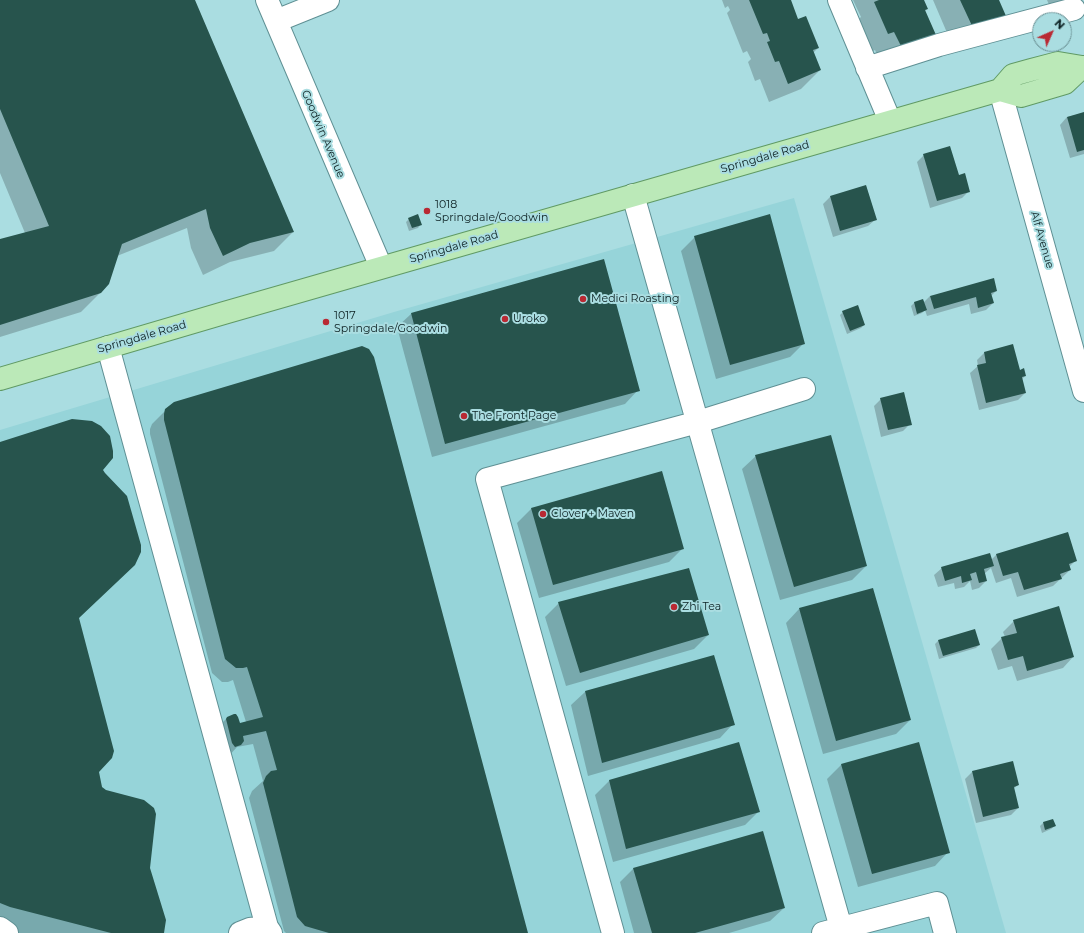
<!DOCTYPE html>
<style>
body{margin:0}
#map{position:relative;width:1084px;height:933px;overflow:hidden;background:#aadde1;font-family:Montserrat,sans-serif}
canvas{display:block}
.north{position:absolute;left:1032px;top:12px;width:40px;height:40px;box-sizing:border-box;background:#aadde1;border:1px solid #6b9195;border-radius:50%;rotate:45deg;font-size:11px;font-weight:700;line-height:16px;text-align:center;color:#0c2022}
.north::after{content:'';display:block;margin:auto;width:14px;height:18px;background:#b92933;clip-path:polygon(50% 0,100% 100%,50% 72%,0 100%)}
</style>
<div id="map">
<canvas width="1084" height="933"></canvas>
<div class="north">N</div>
</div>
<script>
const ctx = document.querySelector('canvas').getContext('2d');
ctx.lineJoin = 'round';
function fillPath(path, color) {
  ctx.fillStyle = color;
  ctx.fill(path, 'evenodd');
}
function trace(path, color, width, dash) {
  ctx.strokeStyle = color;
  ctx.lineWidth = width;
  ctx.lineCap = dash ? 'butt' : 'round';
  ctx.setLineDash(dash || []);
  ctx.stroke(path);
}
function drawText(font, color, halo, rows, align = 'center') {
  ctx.font = font + ' Montserrat,sans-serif';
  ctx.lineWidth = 4;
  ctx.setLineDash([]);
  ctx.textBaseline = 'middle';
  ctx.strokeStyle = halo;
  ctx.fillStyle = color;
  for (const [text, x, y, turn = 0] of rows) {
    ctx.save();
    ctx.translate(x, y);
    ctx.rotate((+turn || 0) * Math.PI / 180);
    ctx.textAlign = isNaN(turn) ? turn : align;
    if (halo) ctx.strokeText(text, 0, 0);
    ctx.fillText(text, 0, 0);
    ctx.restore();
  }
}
fillPath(new Path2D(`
 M 794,198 L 1006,933 L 0,933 L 0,430 L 394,312 Z`), '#96d4d9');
fillPath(new Path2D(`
 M 0,0 L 194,0 L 293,232 L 274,251 L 230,262 L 203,275 L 191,248 L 187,228 L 117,256 L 105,288 L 81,312 L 0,337 L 0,240 L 25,233 L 0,173 Z
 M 722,0 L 790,0 L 798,20 L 818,48 L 813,53 L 820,70 L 801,89 L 769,102 L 760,79 L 755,81 L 748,62 L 751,59 L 747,51 L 743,53 L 727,13 L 730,10 L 728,6 L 725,8 Z
 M 853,0 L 923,0 L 927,9 L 925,11 L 916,54 L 883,68 L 875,50 L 869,53 L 855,22 L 861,17 Z
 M 933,0 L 998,0 L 954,49 Z
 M 1047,0 L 1067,0 L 1050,7 Z
 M 1084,113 L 1084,154 L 1070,158 L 1060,125 L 1067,117 Z
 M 924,155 L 958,176 L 969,191 L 962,198 L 930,208 L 917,162 Z
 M 866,186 L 876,219 L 868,226 L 833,237 L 823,204 L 830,197 Z
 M 409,219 L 421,224 L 418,228 L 409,231 L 406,222 Z
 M 695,237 L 804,343 L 790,357 L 716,379 L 681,251 Z
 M 996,291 L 991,296 L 993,303 L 986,310 L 971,314 L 969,304 L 927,316 L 925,310 L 922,313 L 914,316 L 911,306 L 914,303 L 922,300 L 923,303 L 930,296 Z
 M 843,312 L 864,325 L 861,328 L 847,334 L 840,315 Z
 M 411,314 L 638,390 L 625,404 L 432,457 L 397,327 Z
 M 1012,346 L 1019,371 L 1025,376 L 1022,379 L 1025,393 L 1018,400 L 979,410 L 970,373 L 978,366 L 977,360 L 984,353 Z
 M 881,399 L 910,424 L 903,431 L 881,437 L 874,406 Z
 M 166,410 L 527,933 L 286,933 L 284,931 L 249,798 L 252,791 L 263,781 L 253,744 L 237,747 L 226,759 L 213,732 L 227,718 L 239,724 L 246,722 L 233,680 L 228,682 L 222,682 L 212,673 L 150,434 L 150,429 L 152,424 Z
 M 0,444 L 102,470 L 78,618 L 97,772 L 102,788 L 149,868 L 162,933 L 19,933 L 0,928 Z
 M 756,456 L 866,566 L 852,580 L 780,600 L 742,469 Z
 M 661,472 L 683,548 L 669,562 L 539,598 L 517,523 L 531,509 Z
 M 997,554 L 1075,561 L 1069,567 L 1070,570 L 1053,586 L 1017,597 L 1011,578 L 996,583 L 991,568 L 984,574 L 986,581 L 979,588 L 972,590 L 970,581 L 964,587 L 955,589 L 954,583 L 938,587 L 934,575 L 942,568 L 991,560 Z
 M 559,603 L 708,635 L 694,649 L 566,686 L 545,617 Z
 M 799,609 L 910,720 L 896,734 L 823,754 L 786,623 Z
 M 1014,621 L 1073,657 L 1063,668 L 1017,681 L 1012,666 L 998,670 L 991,649 L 1002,638 L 1005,637 L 1003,632 Z
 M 938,641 L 979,645 L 976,648 L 939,659 L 935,644 Z
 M 585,692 L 733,724 L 720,738 L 588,776 L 571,705 Z
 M 738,744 L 759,811 L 745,825 L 613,862 L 595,795 L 609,781 Z
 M 918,744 L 948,852 L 935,866 L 858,887 L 827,779 L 841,765 Z
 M 972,772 L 1018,785 L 1013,789 L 1018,808 L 1011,815 L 976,823 L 965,779 Z
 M 1043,823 L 1055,826 L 1051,829 L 1042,833 L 1040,826 Z
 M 633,869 L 784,908 L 770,921 L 729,933 L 634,933 L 620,882 Z`), '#0003');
fillPath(new Path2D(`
 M 0,0 L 195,0 L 294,232 L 250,243 L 223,256 L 210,228 L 206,209 L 122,244 L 109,284 L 101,293 L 0,325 L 0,239 L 49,226 L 0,109 Z
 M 749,0 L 791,0 L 798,19 L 806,16 L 819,48 L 813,50 L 821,70 L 788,84 L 779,61 L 775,62 L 767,42 L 770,41 L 767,33 L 763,34 Z
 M 879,0 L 924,0 L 928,9 L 925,10 L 936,35 L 903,50 L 894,32 L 888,34 L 874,2 Z
 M 960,0 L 999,0 L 1006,16 L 974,30 Z
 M 1084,112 L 1084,150 L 1077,152 L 1067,117 Z
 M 950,146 L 959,175 L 965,173 L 970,192 L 937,201 L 923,154 Z
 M 866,185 L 877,220 L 840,231 L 830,196 Z
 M 418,214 L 422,225 L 412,228 L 408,218 Z
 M 770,214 L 805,344 L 730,365 L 694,236 Z
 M 604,259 L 640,391 L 445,444 L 411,313 Z
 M 994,278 L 997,291 L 991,293 L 994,303 L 978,308 L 976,297 L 934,309 L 930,296 Z
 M 923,299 L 927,310 L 917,314 L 914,302 Z
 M 858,305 L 865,325 L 850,331 L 842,311 Z
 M 1013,344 L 1020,370 L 1024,368 L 1026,376 L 1022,377 L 1026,393 L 986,403 L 977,365 L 986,363 L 984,352 Z
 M 362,346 L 369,349 L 374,357 L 528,933 L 329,933 L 305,926 L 297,917 L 263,783 L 266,776 L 271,771 L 277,770 L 266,731 L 243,736 L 244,741 L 241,745 L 235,747 L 232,743 L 226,719 L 227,717 L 234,714 L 236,714 L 238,717 L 240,723 L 263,717 L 247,667 L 243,668 L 236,668 L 225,659 L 164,420 L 164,414 L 165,409 L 174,402 Z
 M 904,392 L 912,425 L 888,430 L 880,398 Z
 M 72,419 L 92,421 L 101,426 L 110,436 L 113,451 L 113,458 L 103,470 L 105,473 L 127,496 L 141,545 L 141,552 L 135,565 L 79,618 L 114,751 L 112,758 L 99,772 L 102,787 L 106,790 L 144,800 L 154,808 L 156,814 L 150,868 L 166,920 L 164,933 L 111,933 L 10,907 L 0,903 L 0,442 Z
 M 831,435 L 867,566 L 794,587 L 755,455 Z
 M 662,471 L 684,549 L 553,585 L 531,508 Z
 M 1068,532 L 1077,561 L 1069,564 L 1071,570 L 1060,574 L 1062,579 L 1024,590 L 1018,572 L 1003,576 L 996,554 Z
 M 990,553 L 994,566 L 984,569 L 987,581 L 979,583 L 976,572 L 970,574 L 972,580 L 962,583 L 961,576 L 945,581 L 941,567 Z
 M 689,568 L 709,635 L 580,673 L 558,602 Z
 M 873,588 L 911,720 L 836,741 L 799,608 Z
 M 1059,606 L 1074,657 L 1027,671 L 1023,656 L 1008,660 L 1001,637 L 1017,633 L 1013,620 Z
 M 975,629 L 980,645 L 943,656 L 938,640 Z
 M 714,655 L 735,725 L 602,763 L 585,691 Z
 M 739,742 L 760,812 L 626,849 L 609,780 Z
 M 919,742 L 950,853 L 872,874 L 841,764 Z
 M 1013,761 L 1019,785 L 1014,787 L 1019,808 L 983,817 L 972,771 Z
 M 1053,819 L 1056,826 L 1045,830 L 1043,822 Z
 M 763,831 L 785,908 L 695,933 L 652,933 L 633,868 Z`), '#27544d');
const minor = new Path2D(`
 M 267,0 L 381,267
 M 839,0 L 890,121
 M 276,21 L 328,0
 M 867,68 L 939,45 L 1074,9
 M 1000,90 L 1084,391
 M 633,195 L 841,928
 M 108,347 L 267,927 L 271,933
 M 0,928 L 7,933
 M 240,933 L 250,929 L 267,927
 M 613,933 L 487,479 L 698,422 L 804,389
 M 823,933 L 937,903 L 945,933`);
const major = new Path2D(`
 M 1000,90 L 1021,96 L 1065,83 L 1082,67
 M 0,379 L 224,313 L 1000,90 L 1013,75 L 1031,70 L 1058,63 L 1082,67 L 1084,67`);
trace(minor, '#5f9094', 24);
trace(major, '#609a64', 24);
trace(minor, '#fff', 22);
trace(major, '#bbe9b8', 22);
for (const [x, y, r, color] of [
 [427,211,4,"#b92933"],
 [583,299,4,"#b92933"],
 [505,319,4,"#b92933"],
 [326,322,4,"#b92933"],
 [464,416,4,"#b92933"],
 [543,514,4,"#b92933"],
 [674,607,4,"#b92933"]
]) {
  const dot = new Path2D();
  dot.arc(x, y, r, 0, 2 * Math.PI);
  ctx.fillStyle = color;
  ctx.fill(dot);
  trace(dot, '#aadde1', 1.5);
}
drawText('11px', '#0c2022', '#aadde1', [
 ["Goodwin Avenue",323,134,67],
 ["Springdale Road",765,157,-16],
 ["Alf Avenue",1042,240,74],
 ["Springdale Road",454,247,-16],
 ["Springdale Road",142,337,-16]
]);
drawText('11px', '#0c2022', '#aadde1', [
 ["1018",435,205],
 ["Springdale/Goodwin",435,218],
 ["Medici Roasting",591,299],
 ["1017",334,316],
 ["Springdale/Goodwin",334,329],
 ["Uroko",513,319],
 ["The Front Page",472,416],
 ["Clover + Maven",551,514],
 ["Zhi Tea",682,607]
], 'left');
</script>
